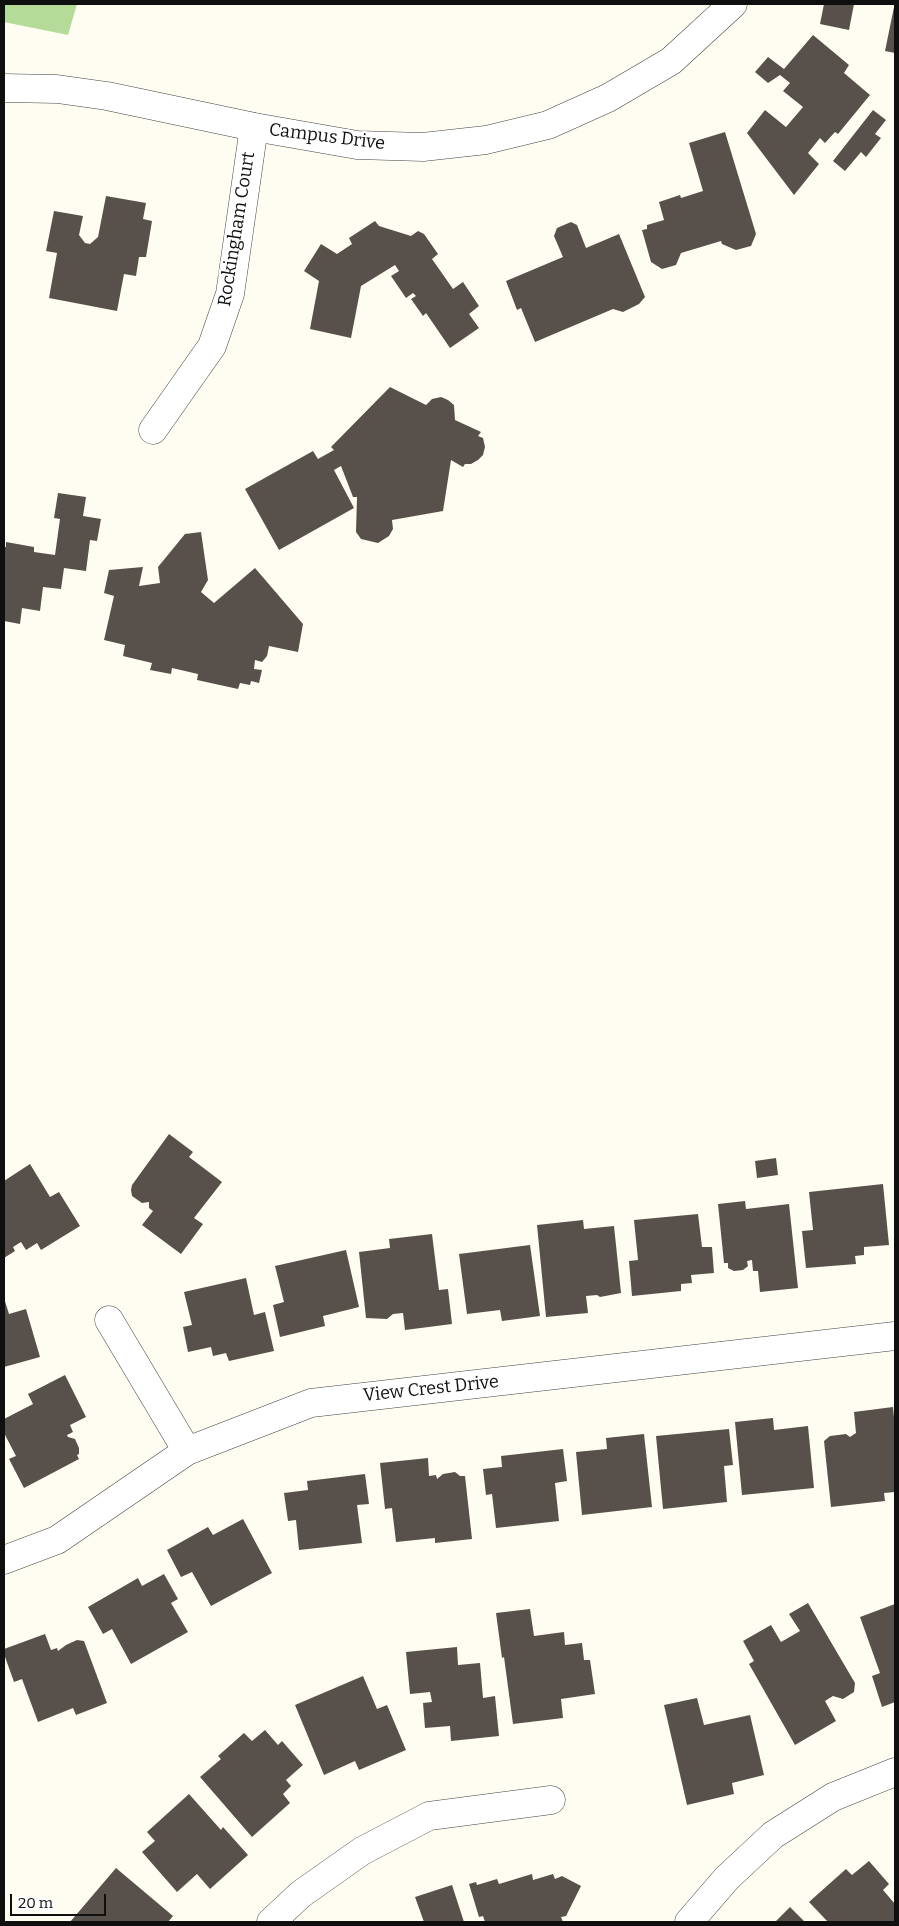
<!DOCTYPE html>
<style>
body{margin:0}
#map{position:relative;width:899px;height:1926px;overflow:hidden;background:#fffdf1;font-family:Bitter,serif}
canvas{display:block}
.frame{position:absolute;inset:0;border:5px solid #0f0f0f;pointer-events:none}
.scale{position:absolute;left:10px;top:1894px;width:96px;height:22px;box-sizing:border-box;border:2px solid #0f0f0f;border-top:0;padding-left:6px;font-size:15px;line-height:18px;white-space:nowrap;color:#0f0f0f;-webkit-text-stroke:4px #fff;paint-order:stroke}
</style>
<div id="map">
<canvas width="899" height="1926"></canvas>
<div class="frame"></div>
<div class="scale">20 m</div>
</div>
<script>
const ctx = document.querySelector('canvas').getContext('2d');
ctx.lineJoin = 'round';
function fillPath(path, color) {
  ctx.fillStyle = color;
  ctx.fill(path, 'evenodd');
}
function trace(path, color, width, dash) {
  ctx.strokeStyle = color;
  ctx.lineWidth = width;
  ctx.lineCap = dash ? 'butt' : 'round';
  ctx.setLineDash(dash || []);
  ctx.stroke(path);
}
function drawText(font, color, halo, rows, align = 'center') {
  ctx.font = font + ' Bitter,serif';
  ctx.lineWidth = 5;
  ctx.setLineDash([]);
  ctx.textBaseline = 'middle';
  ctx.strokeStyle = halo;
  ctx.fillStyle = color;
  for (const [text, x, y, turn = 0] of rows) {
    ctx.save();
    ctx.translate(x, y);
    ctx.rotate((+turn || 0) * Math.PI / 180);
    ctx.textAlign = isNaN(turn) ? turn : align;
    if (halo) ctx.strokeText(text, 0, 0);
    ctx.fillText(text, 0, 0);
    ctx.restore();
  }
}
fillPath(new Path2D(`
 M 4,4 L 77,4 L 68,35 L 4,22 Z`), '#b4db98');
fillPath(new Path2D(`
 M 824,4 L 854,4 L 849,30 L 820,24 Z
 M 894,7 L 895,7 L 895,53 L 885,51 Z
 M 813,35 L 849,65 L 844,73 L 870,95 L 838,134 L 835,132 L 825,143 L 820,138 L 808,153 L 819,164 L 794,195 L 747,133 L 765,110 L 786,127 L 803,107 L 783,91 L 790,83 L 780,75 L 768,83 L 755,72 L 768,57 L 784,69 Z
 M 873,110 L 886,120 L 875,134 L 881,138 L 866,157 L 861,152 L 845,171 L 833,161 Z
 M 725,132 L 756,234 L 751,246 L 736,250 L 722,244 L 721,241 L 681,253 L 676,265 L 662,269 L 651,262 L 642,230 L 647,229 L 647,225 L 664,220 L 659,202 L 680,195 L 681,198 L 703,191 L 689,143 Z
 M 106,196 L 146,203 L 143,219 L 152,221 L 146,257 L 139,257 L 136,276 L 124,274 L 117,311 L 49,298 L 57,253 L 46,251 L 54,211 L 83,216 L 79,235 L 85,243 L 90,244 L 98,237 Z
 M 375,221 L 379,226 L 411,236 L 418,231 L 424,234 L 438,254 L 432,259 L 453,289 L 463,282 L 479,306 L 469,314 L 479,328 L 450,348 L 426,313 L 423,316 L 411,299 L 416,296 L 413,293 L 406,298 L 391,276 L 399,271 L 395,265 L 361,286 L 351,338 L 310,329 L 319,281 L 304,271 L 321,244 L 337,254 L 352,244 L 349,238 Z
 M 571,222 L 577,225 L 586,248 L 619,234 L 645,297 L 639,304 L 623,312 L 613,309 L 535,342 L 521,308 L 517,310 L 506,281 L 563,257 L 554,236 L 557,228 Z
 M 390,387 L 426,405 L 432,399 L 441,397 L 448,400 L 454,405 L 455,420 L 481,432 L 478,436 L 483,438 L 485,447 L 483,455 L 478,460 L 471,464 L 465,464 L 463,467 L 451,460 L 443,511 L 392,520 L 393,529 L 389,536 L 378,543 L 361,539 L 356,532 L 357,497 L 353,497 L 341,466 L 334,470 L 354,508 L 279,550 L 245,489 L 313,451 L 318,459 L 334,450 L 331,447 Z
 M 58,493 L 86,497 L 83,516 L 101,519 L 97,541 L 90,540 L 86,571 L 64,568 L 61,589 L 43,587 L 40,611 L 22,608 L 20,624 L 4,621 L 4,547 L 6,547 L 6,542 L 34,547 L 34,552 L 55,555 L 60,519 L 54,518 Z
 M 201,532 L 208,580 L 201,592 L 214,603 L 255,568 L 303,624 L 298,652 L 269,646 L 267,656 L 262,662 L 255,660 L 254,669 L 262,670 L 259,683 L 251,681 L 250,685 L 240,683 L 238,689 L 197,680 L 198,674 L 172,668 L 171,674 L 150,670 L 152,663 L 123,656 L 125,645 L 104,640 L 114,596 L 104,593 L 109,570 L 143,567 L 139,586 L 160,583 L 158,567 L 185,534 Z
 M 169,1134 L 193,1152 L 189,1157 L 222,1182 L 194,1218 L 203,1224 L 181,1254 L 142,1225 L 153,1211 L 149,1208 L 149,1202 L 142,1203 L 132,1196 L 131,1190 L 132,1185 Z
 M 776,1158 L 778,1175 L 757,1178 L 755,1161 Z
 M 30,1164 L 50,1197 L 59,1192 L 80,1226 L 41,1250 L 37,1243 L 26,1250 L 21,1242 L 13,1247 L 15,1251 L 4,1258 L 4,1181 Z
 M 883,1184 L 889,1245 L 864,1247 L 864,1255 L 855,1256 L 856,1264 L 806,1268 L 802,1231 L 813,1230 L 809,1192 Z
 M 745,1201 L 746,1209 L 789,1204 L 798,1288 L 760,1292 L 758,1271 L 753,1271 L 752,1260 L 747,1261 L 748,1266 L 743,1270 L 734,1271 L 728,1268 L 728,1263 L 724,1263 L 718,1204 Z
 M 698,1214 L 702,1247 L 712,1247 L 714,1273 L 691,1275 L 692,1283 L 681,1284 L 681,1291 L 632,1296 L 629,1261 L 638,1260 L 634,1220 Z
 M 583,1220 L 584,1229 L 614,1226 L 621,1293 L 600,1297 L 597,1295 L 586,1296 L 588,1313 L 546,1317 L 537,1225 Z
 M 432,1234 L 439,1290 L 448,1289 L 452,1324 L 405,1330 L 403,1313 L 393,1314 L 387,1319 L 366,1318 L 359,1252 L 390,1248 L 389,1239 Z
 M 530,1245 L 540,1316 L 502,1321 L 500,1310 L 467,1314 L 459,1254 Z
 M 346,1250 L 359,1307 L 323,1316 L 325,1326 L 280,1337 L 273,1305 L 284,1302 L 275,1266 Z
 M 246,1278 L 254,1315 L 265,1312 L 274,1351 L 229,1361 L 226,1353 L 213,1356 L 211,1347 L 188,1352 L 183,1327 L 192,1325 L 184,1292 Z
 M 4,1298 L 9,1314 L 26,1309 L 40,1357 L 4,1367 Z
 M 65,1375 L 86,1417 L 70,1425 L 73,1432 L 67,1435 L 68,1437 L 75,1439 L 79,1448 L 79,1454 L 77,1455 L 79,1459 L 24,1488 L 9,1459 L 16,1456 L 4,1433 L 4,1419 L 33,1404 L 28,1394 Z
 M 893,1407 L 895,1428 L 895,1492 L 884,1493 L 885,1501 L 831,1507 L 824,1441 L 830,1436 L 846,1434 L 850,1437 L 856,1433 L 854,1412 Z
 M 773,1418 L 774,1430 L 808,1426 L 814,1488 L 742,1495 L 735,1422 Z
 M 729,1429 L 733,1465 L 724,1466 L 727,1502 L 663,1509 L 656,1436 Z
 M 644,1434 L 652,1507 L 582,1515 L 576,1452 L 607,1449 L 606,1438 Z
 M 563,1449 L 567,1481 L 555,1483 L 559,1521 L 496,1528 L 492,1494 L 486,1495 L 483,1469 L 502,1467 L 501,1456 Z
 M 428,1458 L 429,1476 L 436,1475 L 437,1479 L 443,1474 L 455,1472 L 460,1476 L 465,1476 L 472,1539 L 435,1543 L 435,1538 L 396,1542 L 392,1508 L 385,1509 L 380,1463 Z
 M 365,1474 L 369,1504 L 357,1505 L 362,1543 L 299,1550 L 296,1520 L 288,1521 L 284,1493 L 308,1490 L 307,1481 Z
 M 243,1519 L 272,1573 L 211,1606 L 192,1572 L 181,1577 L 167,1550 L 208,1527 L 213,1535 Z
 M 164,1574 L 178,1599 L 171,1603 L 188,1632 L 131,1664 L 112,1629 L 103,1634 L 88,1607 L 138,1578 L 142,1586 Z
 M 808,1603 L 855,1683 L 854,1692 L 843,1699 L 833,1696 L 825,1701 L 836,1721 L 795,1745 L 749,1664 L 754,1661 L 743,1641 L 771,1625 L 781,1642 L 800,1631 L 789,1614 Z
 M 895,1604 L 895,1702 L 882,1707 L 872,1676 L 880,1673 L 860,1617 Z
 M 530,1609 L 534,1636 L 564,1632 L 565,1645 L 582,1643 L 584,1660 L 590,1660 L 595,1694 L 561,1699 L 563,1718 L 513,1724 L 504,1657 L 502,1658 L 496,1613 Z
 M 45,1634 L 51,1650 L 57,1648 L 58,1651 L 66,1645 L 77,1640 L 84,1641 L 107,1703 L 76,1715 L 73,1708 L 38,1722 L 22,1679 L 14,1682 L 4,1654 L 4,1649 Z
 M 457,1647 L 458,1665 L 480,1663 L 483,1698 L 495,1696 L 499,1736 L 451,1741 L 450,1726 L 425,1728 L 423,1703 L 432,1702 L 430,1692 L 410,1694 L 406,1652 Z
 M 363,1676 L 377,1709 L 387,1705 L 406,1750 L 359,1770 L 355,1761 L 324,1775 L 295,1705 Z
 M 697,1698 L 704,1725 L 750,1715 L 764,1775 L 732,1783 L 734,1794 L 687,1805 L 664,1705 Z
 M 265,1730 L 278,1745 L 282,1741 L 303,1765 L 286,1780 L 291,1786 L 283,1794 L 290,1803 L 252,1837 L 200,1777 L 221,1759 L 218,1756 L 244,1733 L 252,1741 Z
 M 189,1794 L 221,1830 L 223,1827 L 248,1855 L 210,1889 L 197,1874 L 177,1892 L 142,1852 L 155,1841 L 147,1832 Z
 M 869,1861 L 889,1884 L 883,1890 L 895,1904 L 895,1920 L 893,1922 L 828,1922 L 809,1902 L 846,1869 L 852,1875 Z
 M 116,1868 L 173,1916 L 168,1922 L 70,1922 Z
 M 532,1874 L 533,1880 L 553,1874 L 555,1879 L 562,1876 L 581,1886 L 566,1916 L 561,1917 L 563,1922 L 485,1922 L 483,1916 L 479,1917 L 469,1884 L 476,1882 L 477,1885 L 497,1879 L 499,1884 Z
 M 452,1885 L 464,1922 L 424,1922 L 415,1897 Z
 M 790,1907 L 805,1922 L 775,1922 Z`), '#58504b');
const minor = new Path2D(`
 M 153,430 L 212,346 L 230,294 L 254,127
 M 109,1320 L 187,1451
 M 4,1560 L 57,1540 L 187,1451 L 311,1403 L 895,1336
 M 271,1922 L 301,1894 L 362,1851 L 429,1816 L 551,1800
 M 689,1922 L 727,1878 L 773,1835 L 833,1797 L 895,1772`);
const tertiary = new Path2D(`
 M 4,88 L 57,89 L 107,96 L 254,127 L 357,145 L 423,147 L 486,140 L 548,125 L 608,98 L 671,61 L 733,4`);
trace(minor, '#424242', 29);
trace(tertiary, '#424242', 29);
trace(minor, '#fff', 28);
trace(tertiary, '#fff', 28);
drawText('18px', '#0f0f0f', '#fff', [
 ["Campus Drive",327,137,7],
 ["Rockingham Court",237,229,-81],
 ["View Crest Drive",431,1389,-6]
]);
</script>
